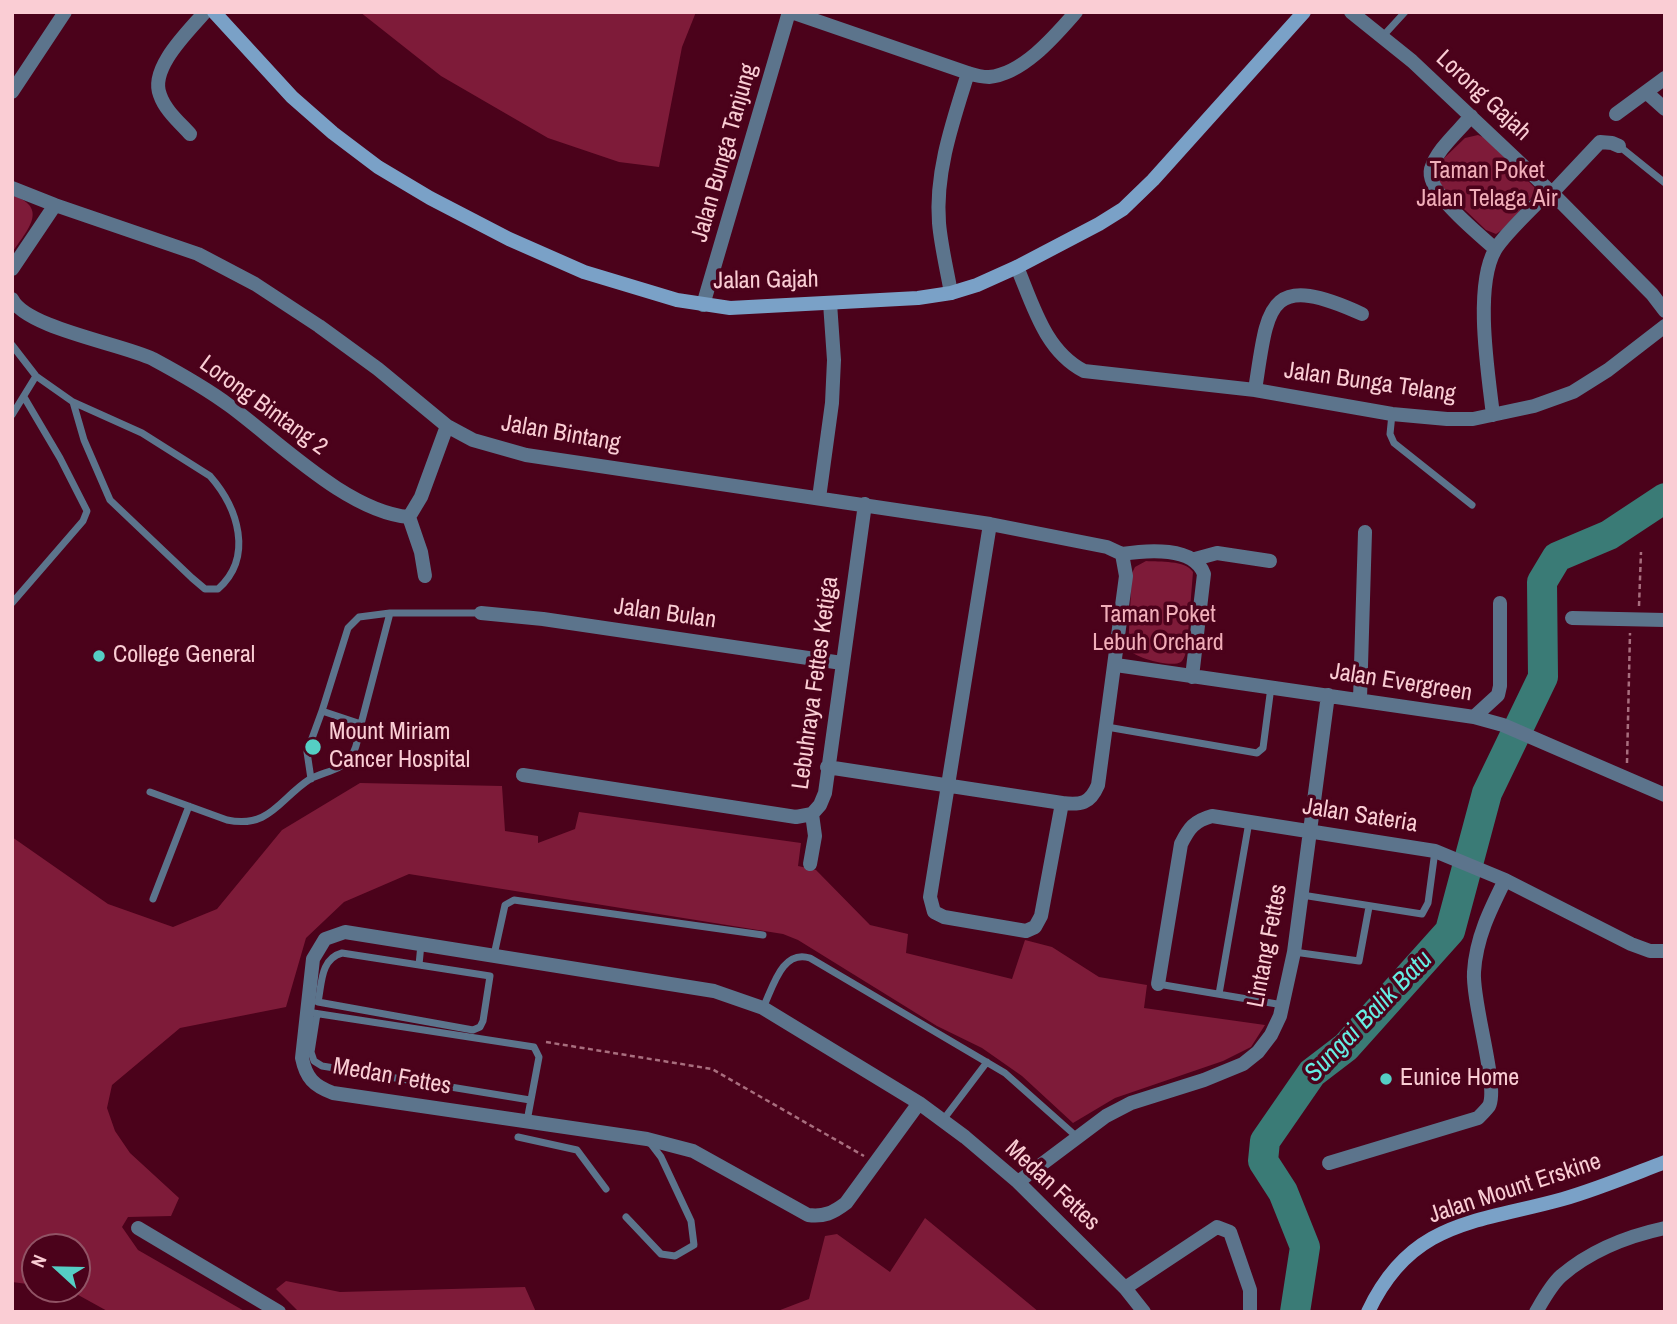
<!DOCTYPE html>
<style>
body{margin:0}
#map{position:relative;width:1677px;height:1324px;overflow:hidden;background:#4b021b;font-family:"Archivo Narrow",sans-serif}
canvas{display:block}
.frame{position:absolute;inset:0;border:14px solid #facdd4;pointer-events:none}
.north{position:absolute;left:21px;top:1233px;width:70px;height:70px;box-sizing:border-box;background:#4b021b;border:2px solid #915365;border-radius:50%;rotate:292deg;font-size:19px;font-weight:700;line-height:28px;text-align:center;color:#facdd4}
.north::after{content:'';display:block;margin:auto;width:24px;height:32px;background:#55cec4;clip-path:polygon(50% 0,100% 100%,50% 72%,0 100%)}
</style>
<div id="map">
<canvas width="1677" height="1324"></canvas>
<div class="frame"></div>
<div class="north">N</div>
</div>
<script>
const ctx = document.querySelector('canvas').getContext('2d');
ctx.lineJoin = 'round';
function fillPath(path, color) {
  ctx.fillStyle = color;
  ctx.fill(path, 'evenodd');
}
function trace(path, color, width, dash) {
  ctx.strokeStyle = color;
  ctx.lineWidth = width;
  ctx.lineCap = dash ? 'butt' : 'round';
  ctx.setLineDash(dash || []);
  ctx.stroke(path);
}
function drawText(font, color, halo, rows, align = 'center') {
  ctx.font = font + ' "Archivo Narrow",sans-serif';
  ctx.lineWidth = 7;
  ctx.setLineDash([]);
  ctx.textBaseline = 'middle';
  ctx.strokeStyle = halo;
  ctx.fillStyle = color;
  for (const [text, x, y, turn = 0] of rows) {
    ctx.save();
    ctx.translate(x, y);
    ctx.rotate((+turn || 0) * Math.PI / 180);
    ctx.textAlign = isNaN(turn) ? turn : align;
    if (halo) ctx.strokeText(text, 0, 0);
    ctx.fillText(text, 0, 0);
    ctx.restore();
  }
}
fillPath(new Path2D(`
 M 360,12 L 696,12 L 682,47 L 659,167 L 619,162 L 548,138 L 441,76 Z
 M 1478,135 L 1485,138 L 1535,188 L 1534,195 L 1502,230 L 1496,234 L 1486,230 L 1442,188 L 1437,173 L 1440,162 L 1465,138 Z
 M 12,195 C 50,208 27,230 12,253 Z
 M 1146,561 C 1160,562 1185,560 1193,572 L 1187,646 C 1186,652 1185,658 1181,662 C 1171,668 1135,658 1128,649 L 1132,573 L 1135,567 Z
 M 360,783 L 502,786 L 505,831 L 538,836 L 538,843 L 575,829 L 579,812 L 801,843 L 798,866 L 816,870 L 870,925 L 908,934 L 906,953 L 1012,979 L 1025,940 L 1052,947 L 1099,977 L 1147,985 L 1144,1008 L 1265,1025 L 1251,1047 L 1223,1061 L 1115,1098 L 1073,1123 L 1022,1076 L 982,1048 L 937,1026 L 798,940 L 783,934 L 409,874 L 344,902 L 306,938 L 286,1007 L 180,1028 L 112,1085 L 107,1108 L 115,1131 L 130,1153 L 179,1198 L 171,1216 L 128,1217 L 122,1227 L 138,1250 L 246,1312 L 109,1312 L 71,1291 L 58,1289 L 77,1289 L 77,1247 L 35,1247 L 35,1285 L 12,1282 L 12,837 L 108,904 L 173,927 L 217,909 L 282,830 Z
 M 925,1218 L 1039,1312 L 775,1312 L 809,1299 L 825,1236 L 837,1234 L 890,1272 Z
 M 286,1281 L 340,1292 L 525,1287 L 536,1312 L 299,1312 L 276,1289 Z`), '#7e1b39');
trace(new Path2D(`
 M 1295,1312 L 1305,1247 L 1283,1192 L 1263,1161 L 1265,1141 L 1312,1073 L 1346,1047 L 1450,931 L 1487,793 L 1543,677 L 1542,582 L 1557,557 L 1609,535 L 1665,498`), '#3a7b76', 30);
trace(new Path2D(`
 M 1639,606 L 1641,552
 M 1627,763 L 1630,633
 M 546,1042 L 712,1069 L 864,1156`), '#a86e7e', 2.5, [5, 3.5]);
trace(new Path2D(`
 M 1383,36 L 1405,12
 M 1619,146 L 1665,183
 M 12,345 L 36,376 L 73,402 L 142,433 L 210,476 C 238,508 254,557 218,589 L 205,589 L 192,578 L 110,500 L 84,440 L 73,402
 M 1392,414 L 1390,434 L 1394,443 L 1472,505
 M 12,415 L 36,376
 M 12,603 L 83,521 L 87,511 L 60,458 L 24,397
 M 390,613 L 361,724 L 322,711 L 348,628 L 359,617 L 390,613 L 481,613
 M 1107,727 L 1257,753 L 1263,748 L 1271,687
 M 311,779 L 307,752 L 322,711
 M 150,792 L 227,820 C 270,829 279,799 310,779 C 323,772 339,771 349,760 C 357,750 358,736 361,724
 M 1302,895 L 1422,914 L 1428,903 L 1435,851
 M 153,899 L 189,806
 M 1294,952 L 1359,961 L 1369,907
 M 342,953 L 490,976 L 483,1021 L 480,1027 L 473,1030 L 318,1002 C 322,984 320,959 342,953 Z
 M 494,955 L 505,905 L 514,900 L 763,935
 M 419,965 L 421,944
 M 1158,984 L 1283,1005
 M 1219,994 L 1249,822
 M 763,1008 C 773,987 782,949 810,958 L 1005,1073 L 1077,1137
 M 307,1012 L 534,1047 L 539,1057 L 527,1121
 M 317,1014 L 311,1052 L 314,1061 L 322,1066 L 530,1100
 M 943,1120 L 987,1062
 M 518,1137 L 577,1150 L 606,1189
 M 626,1217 L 661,1254 L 675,1256 L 694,1245 L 691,1221 L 661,1157 L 648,1140`), '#5c748c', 7);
trace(new Path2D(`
 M 791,12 L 968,73 C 974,75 983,77 989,77 C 1023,74 1055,36 1076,12
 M 1351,12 L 1412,61 L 1552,193 L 1652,294 L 1665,311
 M 12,92 L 65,12
 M 1646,92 L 1665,109
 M 1616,114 L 1665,78
 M 1471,116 C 1458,132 1437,149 1431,169 C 1425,192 1479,234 1495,249
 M 190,134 C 179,122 165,110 160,95 C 149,68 189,31 205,12
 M 12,188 L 55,205 L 198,254 L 255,284 L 319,326 L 378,369 L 447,426 L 473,440 L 526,455 L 990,524 L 1107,547 L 1122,554
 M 1552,193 L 1600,142 L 1612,143 L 1619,146
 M 1017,267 C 1033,305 1045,351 1084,371 L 1255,390 L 1392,414 L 1447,419 L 1473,419 L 1534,406 L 1573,392 L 1608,370 L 1665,326
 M 12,269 L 55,205
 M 951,293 C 947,270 941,246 939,223 C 935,172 953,121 968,73
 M 12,299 C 26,328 122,344 153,359 C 179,373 206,388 230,406 C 279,442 348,512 409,517
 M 703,305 L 789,12
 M 1255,390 C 1268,307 1266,270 1362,314
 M 1493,415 C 1488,372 1474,287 1495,250 C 1504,234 1536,205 1550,190
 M 819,498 L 832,403 L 834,360 L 830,303
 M 990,524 L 930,897 L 934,912 L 944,917 L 1026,931 L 1035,927 L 1041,916 L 1062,803
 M 1122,554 C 1147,550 1194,546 1204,574 L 1192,677
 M 1195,559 L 1217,553 L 1270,561
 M 425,576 L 421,552 L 409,517 L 421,497 L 447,426
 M 481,613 L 543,619 L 842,663
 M 1572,618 L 1665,620
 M 1116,665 L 1474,717 L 1503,725 L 1665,795
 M 1360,699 L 1365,532
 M 1474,717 L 1498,695 L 1500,686 L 1500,603
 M 827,767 L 1062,803 C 1081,805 1090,804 1098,785 L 1126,576 L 1122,554
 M 523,775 L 796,817 L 812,814
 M 810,864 L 815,836 L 812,814 L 820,805 L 825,793 L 865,504
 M 1158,984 L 1181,844 C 1189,828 1194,821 1212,816 L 1435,851 L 1505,880 L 1631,944 L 1650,951 L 1665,951
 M 919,1103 L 846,1203 C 833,1213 824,1217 808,1215 L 693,1151 L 647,1139 L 333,1093 C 314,1086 306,1078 302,1058 L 313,959 L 325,939 L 345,932 L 714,991 L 763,1008 L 919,1103 L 965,1137 L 1018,1182 L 1125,1288 L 1144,1312
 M 1329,1163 L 1478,1118 C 1481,1115 1486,1110 1489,1106 C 1499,1087 1472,1003 1474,972 C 1476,938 1490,910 1505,880
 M 1018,1182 L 1106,1116 L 1131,1103 L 1204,1080 L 1243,1064 L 1258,1052 L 1271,1035 L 1280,1016 L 1294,952 L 1328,695
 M 138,1228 L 279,1312
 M 1125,1288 L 1217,1227 L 1230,1232 L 1250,1290 L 1250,1312
 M 1536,1312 C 1543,1300 1551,1285 1561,1276 C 1591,1250 1628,1236 1665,1228`), '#5c748c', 14);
trace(new Path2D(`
 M 214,12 L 292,97 L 333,133 L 378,167 L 430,198 L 509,239 L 584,272 L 677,300 L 730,308 L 918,298 L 951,293 L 977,285 L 1017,267 L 1099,224 L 1123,209 L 1153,180 L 1304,12
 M 1368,1312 C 1411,1220 1477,1223 1563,1199 C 1598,1189 1631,1175 1665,1162`), '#7aa1c7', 14);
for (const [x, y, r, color] of [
 [99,656,7,"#55cec4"],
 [313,747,9,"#55cec4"],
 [1386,1079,7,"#55cec4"]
]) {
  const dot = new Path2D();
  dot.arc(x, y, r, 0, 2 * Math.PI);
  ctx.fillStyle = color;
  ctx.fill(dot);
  trace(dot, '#4b021b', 2.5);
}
drawText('24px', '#facdd4', '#4b021b', [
 ["Lorong Gajah",1483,96,43],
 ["Jalan Bunga Tanjung",725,153,-74],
 ["Jalan Gajah",766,281,-1],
 ["Jalan Bunga Telang",1370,383,8],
 ["Lorong Bintang 2",263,406,36],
 ["Jalan Bintang",561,434,10],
 ["Jalan Bulan",665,614,8],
 ["Lebuhraya Fettes Ketiga",816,683,-82],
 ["Jalan Evergreen",1401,683,9],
 ["Jalan Sateria",1360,816,9],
 ["Lintang Fettes",1268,946,-79],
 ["Medan Fettes",392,1077,10],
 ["Medan Fettes",1052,1186,43],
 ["Jalan Mount Erskine",1515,1189,-18]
]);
drawText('24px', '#f1aeb9', '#4b021b', [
 ["Taman Poket",1487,172],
 ["Jalan Telaga Air",1487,200],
 ["Taman Poket",1158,616],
 ["Lebuh Orchard",1158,644]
]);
drawText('24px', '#facdd4', '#4b021b', [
 ["College General",113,656],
 ["Mount Miriam",329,733],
 ["Cancer Hospital",329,761],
 ["Eunice Home",1400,1079]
], 'left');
drawText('italic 26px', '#66ede3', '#4b021b', [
 ["Sungai Balik Batu",1369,1017,-46]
]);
</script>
